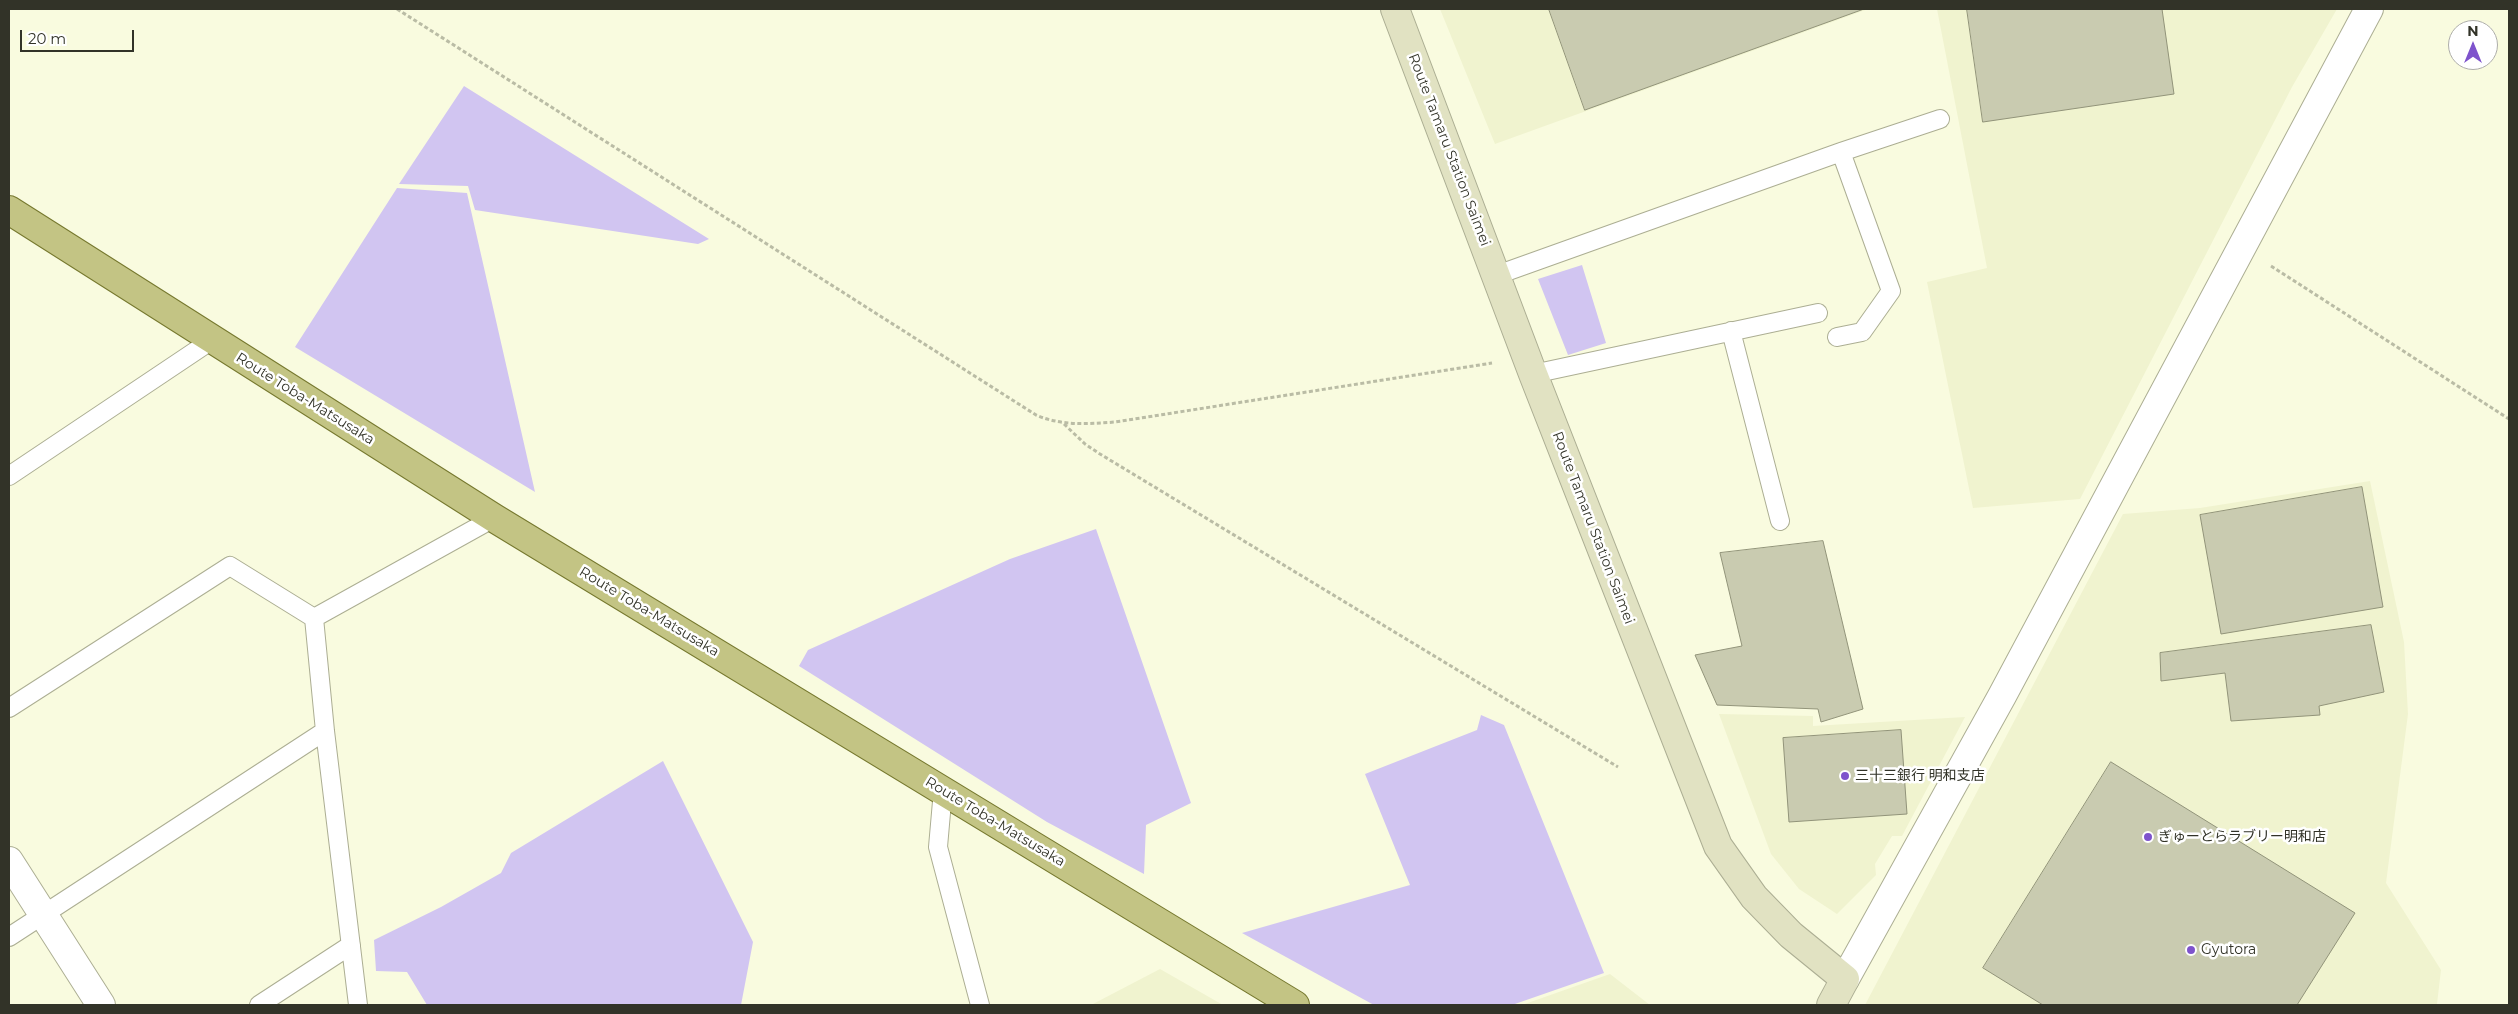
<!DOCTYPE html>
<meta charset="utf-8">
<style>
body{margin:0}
#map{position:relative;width:2518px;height:1014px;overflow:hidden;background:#f9fbdf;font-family:Montserrat,sans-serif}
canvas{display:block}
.frame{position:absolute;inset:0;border:10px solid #323328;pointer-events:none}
.north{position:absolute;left:2448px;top:20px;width:50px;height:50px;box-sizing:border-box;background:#fff;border:1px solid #adada9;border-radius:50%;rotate:0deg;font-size:14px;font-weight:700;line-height:20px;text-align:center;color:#323328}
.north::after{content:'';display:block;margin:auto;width:18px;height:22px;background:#7e53cc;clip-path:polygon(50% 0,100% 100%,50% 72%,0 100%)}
.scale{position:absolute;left:20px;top:30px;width:114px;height:22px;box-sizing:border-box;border:2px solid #323328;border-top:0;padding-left:6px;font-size:15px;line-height:18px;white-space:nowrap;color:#323328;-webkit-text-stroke:4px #fff;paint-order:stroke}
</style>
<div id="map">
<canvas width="2518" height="1014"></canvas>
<div class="frame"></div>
<div class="north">N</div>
<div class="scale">20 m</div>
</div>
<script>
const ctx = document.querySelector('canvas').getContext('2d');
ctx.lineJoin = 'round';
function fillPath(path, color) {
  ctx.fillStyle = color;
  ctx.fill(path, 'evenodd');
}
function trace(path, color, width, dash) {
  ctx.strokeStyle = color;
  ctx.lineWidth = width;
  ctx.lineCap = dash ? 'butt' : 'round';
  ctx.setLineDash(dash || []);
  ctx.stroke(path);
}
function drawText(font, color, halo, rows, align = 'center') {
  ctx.font = font + ' Montserrat,"Noto Sans JP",sans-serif';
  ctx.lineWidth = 5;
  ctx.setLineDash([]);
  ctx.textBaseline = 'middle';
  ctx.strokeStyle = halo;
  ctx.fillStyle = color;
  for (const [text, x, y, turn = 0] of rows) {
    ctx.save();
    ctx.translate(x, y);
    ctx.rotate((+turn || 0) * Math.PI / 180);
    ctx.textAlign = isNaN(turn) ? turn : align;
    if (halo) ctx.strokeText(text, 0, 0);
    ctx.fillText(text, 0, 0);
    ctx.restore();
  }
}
fillPath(new Path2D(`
 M 1440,9 L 1868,9 L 1495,144 Z
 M 1937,9 L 2337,9 L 2292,87 L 2080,499 L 1973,508 L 1927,282 L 1987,268 Z
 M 2370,481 L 2404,642 L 2408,714 L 2386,883 L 2441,970 L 2437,1004 L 2439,1005 L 1865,1005 L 2123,514 L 2200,508 Z
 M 1719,714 L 1813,716 L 1813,726 L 1965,717 L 1902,836 L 1892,836 L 1875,864 L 1876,875 L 1837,914 L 1799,889 L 1771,854 Z
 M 1160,969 L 1223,1005 L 1091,1005 Z
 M 1610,974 L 1650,1005 L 1522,1005 Z`), '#f0f3cf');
fillPath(new Path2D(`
 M 464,86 L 709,239 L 698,244 L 475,210 L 468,186 L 399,184 Z
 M 397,188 L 467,193 L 535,492 L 295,347 Z
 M 1582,265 L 1606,343 L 1568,355 L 1538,279 Z
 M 1096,529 L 1191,803 L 1146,825 L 1144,874 L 1047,822 L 799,666 L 808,650 L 1010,559 Z
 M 1481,715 L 1504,725 L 1604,973 L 1512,1005 L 1374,1005 L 1242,933 L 1410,885 L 1365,774 L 1477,730 Z
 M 663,761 L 753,942 L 741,1005 L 427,1005 L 407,972 L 376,971 L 374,940 L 441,907 L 501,873 L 511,853 Z`), '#d1c5f1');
const building = new Path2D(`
 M 1549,9 L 1864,9 L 1585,110 Z
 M 1967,9 L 2162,9 L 2174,94 L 1983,122 Z
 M 2362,487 L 2383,607 L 2221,634 L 2200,515 Z
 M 1823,541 L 1863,709 L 1821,722 L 1818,709 L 1717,705 L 1695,655 L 1742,646 L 1720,553 Z
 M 2371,625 L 2384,692 L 2319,706 L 2320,715 L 2231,721 L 2225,673 L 2161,681 L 2160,653 Z
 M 1901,730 L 1907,814 L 1789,822 L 1783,738 Z
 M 2111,762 L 2355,913 L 2297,1005 L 2043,1005 L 1983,968 Z`);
fillPath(building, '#c9cbb0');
trace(building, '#92947a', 1);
const service = new Path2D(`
 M 1497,275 L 1841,152 L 1940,119
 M 1731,331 L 1780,521
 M 1837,337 L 1862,332 L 1891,291 L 1841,152
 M 1533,374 L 1818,313
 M 9,476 L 212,340
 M 9,708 L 230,566 L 314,618
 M 943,790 L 938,847 L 980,1005
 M 9,937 L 325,731
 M 259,1005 L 351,945
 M 358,1005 L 325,731 L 314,618 L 494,518`);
const minor = new Path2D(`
 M 9,861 L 101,1005`);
const tertiary = new Path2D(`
 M 1845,979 L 2002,696 L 2369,9`);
const secondary = new Path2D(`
 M 1395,9 L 1533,374 L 1718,846 L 1754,897 L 1791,935 L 1845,979 L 1831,1005`);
const primary = new Path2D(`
 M 9,210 L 494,518 L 1295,1005`);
trace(service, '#acae93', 20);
trace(minor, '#acae93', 30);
trace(tertiary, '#acae93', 30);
trace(secondary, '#acae93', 30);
trace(primary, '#76782e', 30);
trace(new Path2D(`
 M 397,9 L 1036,415 C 1061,426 1088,424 1115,422 L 1492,363
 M 2271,266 L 2509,419
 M 1064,424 L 1085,444 L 1100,454 L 1618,767`), '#babca5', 3, [4, 2.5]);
trace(service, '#fff', 18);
trace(minor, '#fff', 28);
trace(tertiary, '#fff', 28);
trace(secondary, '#e1e2c2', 28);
trace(primary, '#c3c484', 28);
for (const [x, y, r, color] of [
 [1845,776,5,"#7e53cc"],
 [2148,837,5,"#7e53cc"],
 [2191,950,5,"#7e53cc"]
]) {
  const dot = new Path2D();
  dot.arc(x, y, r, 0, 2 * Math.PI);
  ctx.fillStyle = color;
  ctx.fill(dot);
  trace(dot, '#fff', 2);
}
drawText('14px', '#323328', '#fff', [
 ["Route Tamaru Station Saimei",1449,150,69],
 ["Route Toba-Matsusaka",305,399,32],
 ["Route Tamaru Station Saimei",1593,528,69],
 ["Route Toba-Matsusaka",649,612,31],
 ["Route Toba-Matsusaka",995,822,31]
]);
drawText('14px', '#323328', '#fff', [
 ["三十三銀行 明和支店",1855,776],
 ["ぎゅーとらラブリー明和店",2158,837],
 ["Gyutora",2201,950]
], 'left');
</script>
